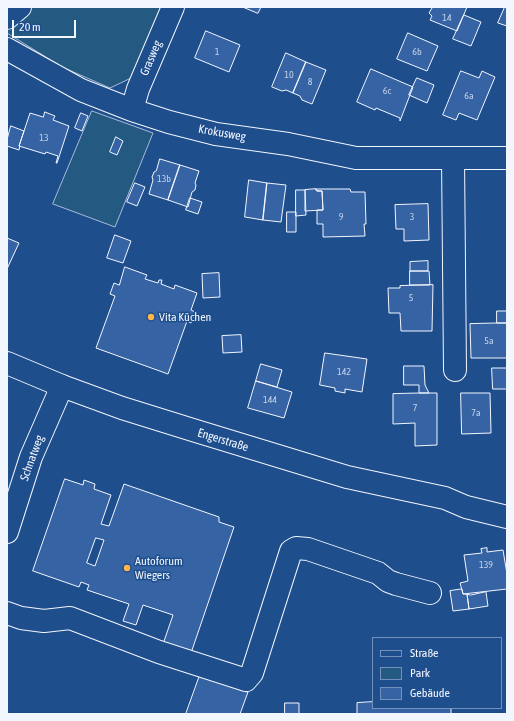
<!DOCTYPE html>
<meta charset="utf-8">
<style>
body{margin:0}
#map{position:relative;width:514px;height:721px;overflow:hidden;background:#1f4e8c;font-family:"Asap Condensed",sans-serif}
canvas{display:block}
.frame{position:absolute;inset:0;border:8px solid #f2f6ff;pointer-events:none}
.legend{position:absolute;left:372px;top:637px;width:130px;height:72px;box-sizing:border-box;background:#1f4e8c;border:1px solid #7391ba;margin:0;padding:5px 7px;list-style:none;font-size:12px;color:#f2f6ff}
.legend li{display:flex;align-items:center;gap:8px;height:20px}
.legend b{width:20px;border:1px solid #7391ba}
.scale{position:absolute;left:12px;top:20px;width:64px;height:18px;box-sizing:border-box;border:2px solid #f2f6ff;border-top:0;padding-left:5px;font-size:12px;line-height:14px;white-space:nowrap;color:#f2f6ff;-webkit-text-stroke:3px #1f4e8c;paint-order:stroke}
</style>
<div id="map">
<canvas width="514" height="721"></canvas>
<div class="frame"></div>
<ul class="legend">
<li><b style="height:5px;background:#1f4e8c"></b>Straße</li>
<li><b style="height:11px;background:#245a82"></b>Park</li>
<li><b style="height:11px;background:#3563a3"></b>Gebäude</li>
</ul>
<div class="scale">20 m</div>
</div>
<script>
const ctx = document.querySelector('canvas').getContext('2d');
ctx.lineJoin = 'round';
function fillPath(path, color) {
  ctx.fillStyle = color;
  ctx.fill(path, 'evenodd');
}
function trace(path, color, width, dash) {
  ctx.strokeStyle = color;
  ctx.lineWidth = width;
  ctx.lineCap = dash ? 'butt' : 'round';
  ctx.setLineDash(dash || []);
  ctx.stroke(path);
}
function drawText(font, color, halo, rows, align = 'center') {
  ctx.font = font + ' "Asap Condensed",sans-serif';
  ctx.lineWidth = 3;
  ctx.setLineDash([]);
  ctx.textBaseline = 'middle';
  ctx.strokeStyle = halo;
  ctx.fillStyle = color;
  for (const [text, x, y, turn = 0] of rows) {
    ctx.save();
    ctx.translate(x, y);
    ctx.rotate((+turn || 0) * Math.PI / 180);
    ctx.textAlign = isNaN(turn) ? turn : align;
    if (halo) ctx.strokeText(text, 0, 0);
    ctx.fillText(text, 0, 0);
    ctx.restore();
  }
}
const green = new Path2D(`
 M 31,7 L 161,7 L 131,78 L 110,88 L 62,67 L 7,33 L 7,29 Z
 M 92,111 L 153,133 L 115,227 L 53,204 Z`);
fillPath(green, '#245a82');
trace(green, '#a8bbd7', 1);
const building = new Path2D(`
 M 243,7 L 261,7 L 258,13 Z
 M 435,7 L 467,7 L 457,31 L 430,20 L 432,16 L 429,13 L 432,8 Z
 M 505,7 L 507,7 L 507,26 L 498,23 Z
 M 464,15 L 481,22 L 471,46 L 453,39 Z
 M 206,31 L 240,45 L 229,72 L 195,58 Z
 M 408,33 L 438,46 L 427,71 L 397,59 Z
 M 286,53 L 306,62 L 293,93 L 286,90 L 282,91 L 272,87 Z
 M 306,62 L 326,70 L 312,104 L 302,100 L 300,96 L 293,93 Z
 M 371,69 L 413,87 L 400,121 L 400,118 L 376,108 L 375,110 L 357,102 Z
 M 461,71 L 479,78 L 482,71 L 495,77 L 477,120 L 459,113 L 456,120 L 443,115 Z
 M 417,78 L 434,85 L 427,103 L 409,95 Z
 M 45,112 L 55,116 L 53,120 L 69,126 L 57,163 L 56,163 L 58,156 L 46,152 L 45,154 L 19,146 L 30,113 L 43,117 Z
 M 81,113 L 88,116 L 82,131 L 75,128 Z
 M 11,126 L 24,131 L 19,146 L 20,146 L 19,150 L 7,146 L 7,140 Z
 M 116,137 L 123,141 L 117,155 L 110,152 Z
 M 160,159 L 180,165 L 168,200 L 149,194 L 153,180 L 152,177 L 154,172 L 156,171 Z
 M 180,165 L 199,171 L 195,183 L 196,185 L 195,190 L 192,192 L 188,207 L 168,200 Z
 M 249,180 L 267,183 L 263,220 L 245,217 Z
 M 135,183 L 145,187 L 137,206 L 127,202 Z
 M 267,183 L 286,185 L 281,222 L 263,220 Z
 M 316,189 L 350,189 L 351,192 L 365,192 L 366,224 L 364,224 L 365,236 L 323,237 L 323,224 L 317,224 L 317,210 L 323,210 L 322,191 L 317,191 Z
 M 316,189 L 317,191 L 322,191 L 323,210 L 305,211 L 305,190 Z
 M 296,190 L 305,190 L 306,215 L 296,216 Z
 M 190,198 L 202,202 L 198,214 L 186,210 Z
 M 428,204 L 429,240 L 404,241 L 404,229 L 396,229 L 395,205 Z
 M 287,212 L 296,212 L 296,232 L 287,232 Z
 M 115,235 L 131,241 L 123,263 L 107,258 Z
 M 7,238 L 19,243 L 7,269 Z
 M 428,261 L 428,271 L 410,271 L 410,262 Z
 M 125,267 L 147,275 L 145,279 L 158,283 L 159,280 L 162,280 L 161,284 L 174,289 L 175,285 L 197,293 L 191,310 L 195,312 L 191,323 L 187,321 L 168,374 L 96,348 L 115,296 L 110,294 L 114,283 L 119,285 Z
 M 410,271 L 429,271 L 430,285 L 410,285 Z
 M 219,273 L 220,297 L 203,298 L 202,274 Z
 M 433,285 L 432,331 L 401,331 L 400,313 L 389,313 L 388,288 L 400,288 L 400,286 Z
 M 497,311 L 507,311 L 507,323 L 497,323 Z
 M 497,323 L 507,323 L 507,358 L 471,358 L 470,324 Z
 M 241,335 L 242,352 L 223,353 L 222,336 Z
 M 325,353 L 367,359 L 362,392 L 345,389 L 345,393 L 335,391 L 335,388 L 320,385 Z
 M 261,364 L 282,370 L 277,387 L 256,381 Z
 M 404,366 L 424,366 L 425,385 L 429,393 L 419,393 L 419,385 L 404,385 Z
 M 492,368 L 507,368 L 507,389 L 493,389 Z
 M 256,381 L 292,392 L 284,418 L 248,408 Z
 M 419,393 L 437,393 L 437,445 L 415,446 L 415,423 L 393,424 L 393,394 Z
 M 461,393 L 490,393 L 491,433 L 462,434 Z
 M 65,479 L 83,485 L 84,480 L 95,484 L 94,489 L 111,495 L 101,524 L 109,526 L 124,484 L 219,517 L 219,522 L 234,527 L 190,656 L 162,647 L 173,615 L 143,605 L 136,625 L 123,621 L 129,604 L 87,590 L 89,585 L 81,582 L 79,587 L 33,571 ZM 96,538 L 104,540 L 95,566 L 87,563 Z
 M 487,548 L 487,552 L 503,550 L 507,574 L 507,589 L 463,594 L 460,583 L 468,581 L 464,555 L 482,553 L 481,549 Z
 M 461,589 L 462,589 L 463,594 L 467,594 L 469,609 L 453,611 L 450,591 Z
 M 486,592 L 488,606 L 469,609 L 467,594 L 470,595 Z
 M 200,675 L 248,692 L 240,714 L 186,714 Z
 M 373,702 L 373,708 L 451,708 L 451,714 L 357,714 L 357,703 Z
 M 285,703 L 299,703 L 299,714 L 285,714 Z`);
fillPath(building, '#3563a3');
trace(building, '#f2f6ff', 1);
const minor = new Path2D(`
 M 7,18 L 20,7
 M 7,49 L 81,90 L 132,110 L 169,122 L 216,134 L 288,144 L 356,158 L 507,158
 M 132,110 L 138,89 L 173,7
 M 453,158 L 455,370
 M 7,532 L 31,457 L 62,386
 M 7,613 L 21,618 L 44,621 L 70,618 L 159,652 L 246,680 L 252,673 L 291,551 L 296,548 L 308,549 L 378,573 L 388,581 L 396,584 L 430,593`);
const major = new Path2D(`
 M 7,363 L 62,386 L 122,408 L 196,431 L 347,477 L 445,498 L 466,507 L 507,517`);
trace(minor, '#f2f6ff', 24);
trace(major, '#f2f6ff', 24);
trace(minor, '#1f4e8c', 22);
trace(major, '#1f4e8c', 22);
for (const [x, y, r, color] of [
 [151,317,4,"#ffb74d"],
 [127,568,4,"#ffb74d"]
]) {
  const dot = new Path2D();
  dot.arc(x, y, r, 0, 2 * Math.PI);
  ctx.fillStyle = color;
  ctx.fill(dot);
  trace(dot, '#1f4e8c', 1.5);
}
drawText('10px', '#c3d1e8', null, [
 ["14",447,18],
 ["1",217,52],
 ["6b",417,52],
 ["10",289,75],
 ["8",310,82],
 ["6c",387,91],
 ["6a",469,96],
 ["13",44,138],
 ["13b",164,179],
 ["9",341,217],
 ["3",412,217],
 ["5",411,298],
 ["5a",489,341],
 ["142",344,372],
 ["144",270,400],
 ["7",415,408],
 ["7a",476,413],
 ["139",486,565]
]);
drawText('12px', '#f2f6ff', '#1f4e8c', [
 ["Grasweg",151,58,-67],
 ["Krokusweg",222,133,10],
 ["Engerstraße",223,440,17],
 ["Schnatweg",32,458,-70]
]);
drawText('12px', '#f2f6ff', '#1f4e8c', [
 ["Vita Küchen",159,317],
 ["Autoforum",135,561],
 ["Wiegers",135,575]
], 'left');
</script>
